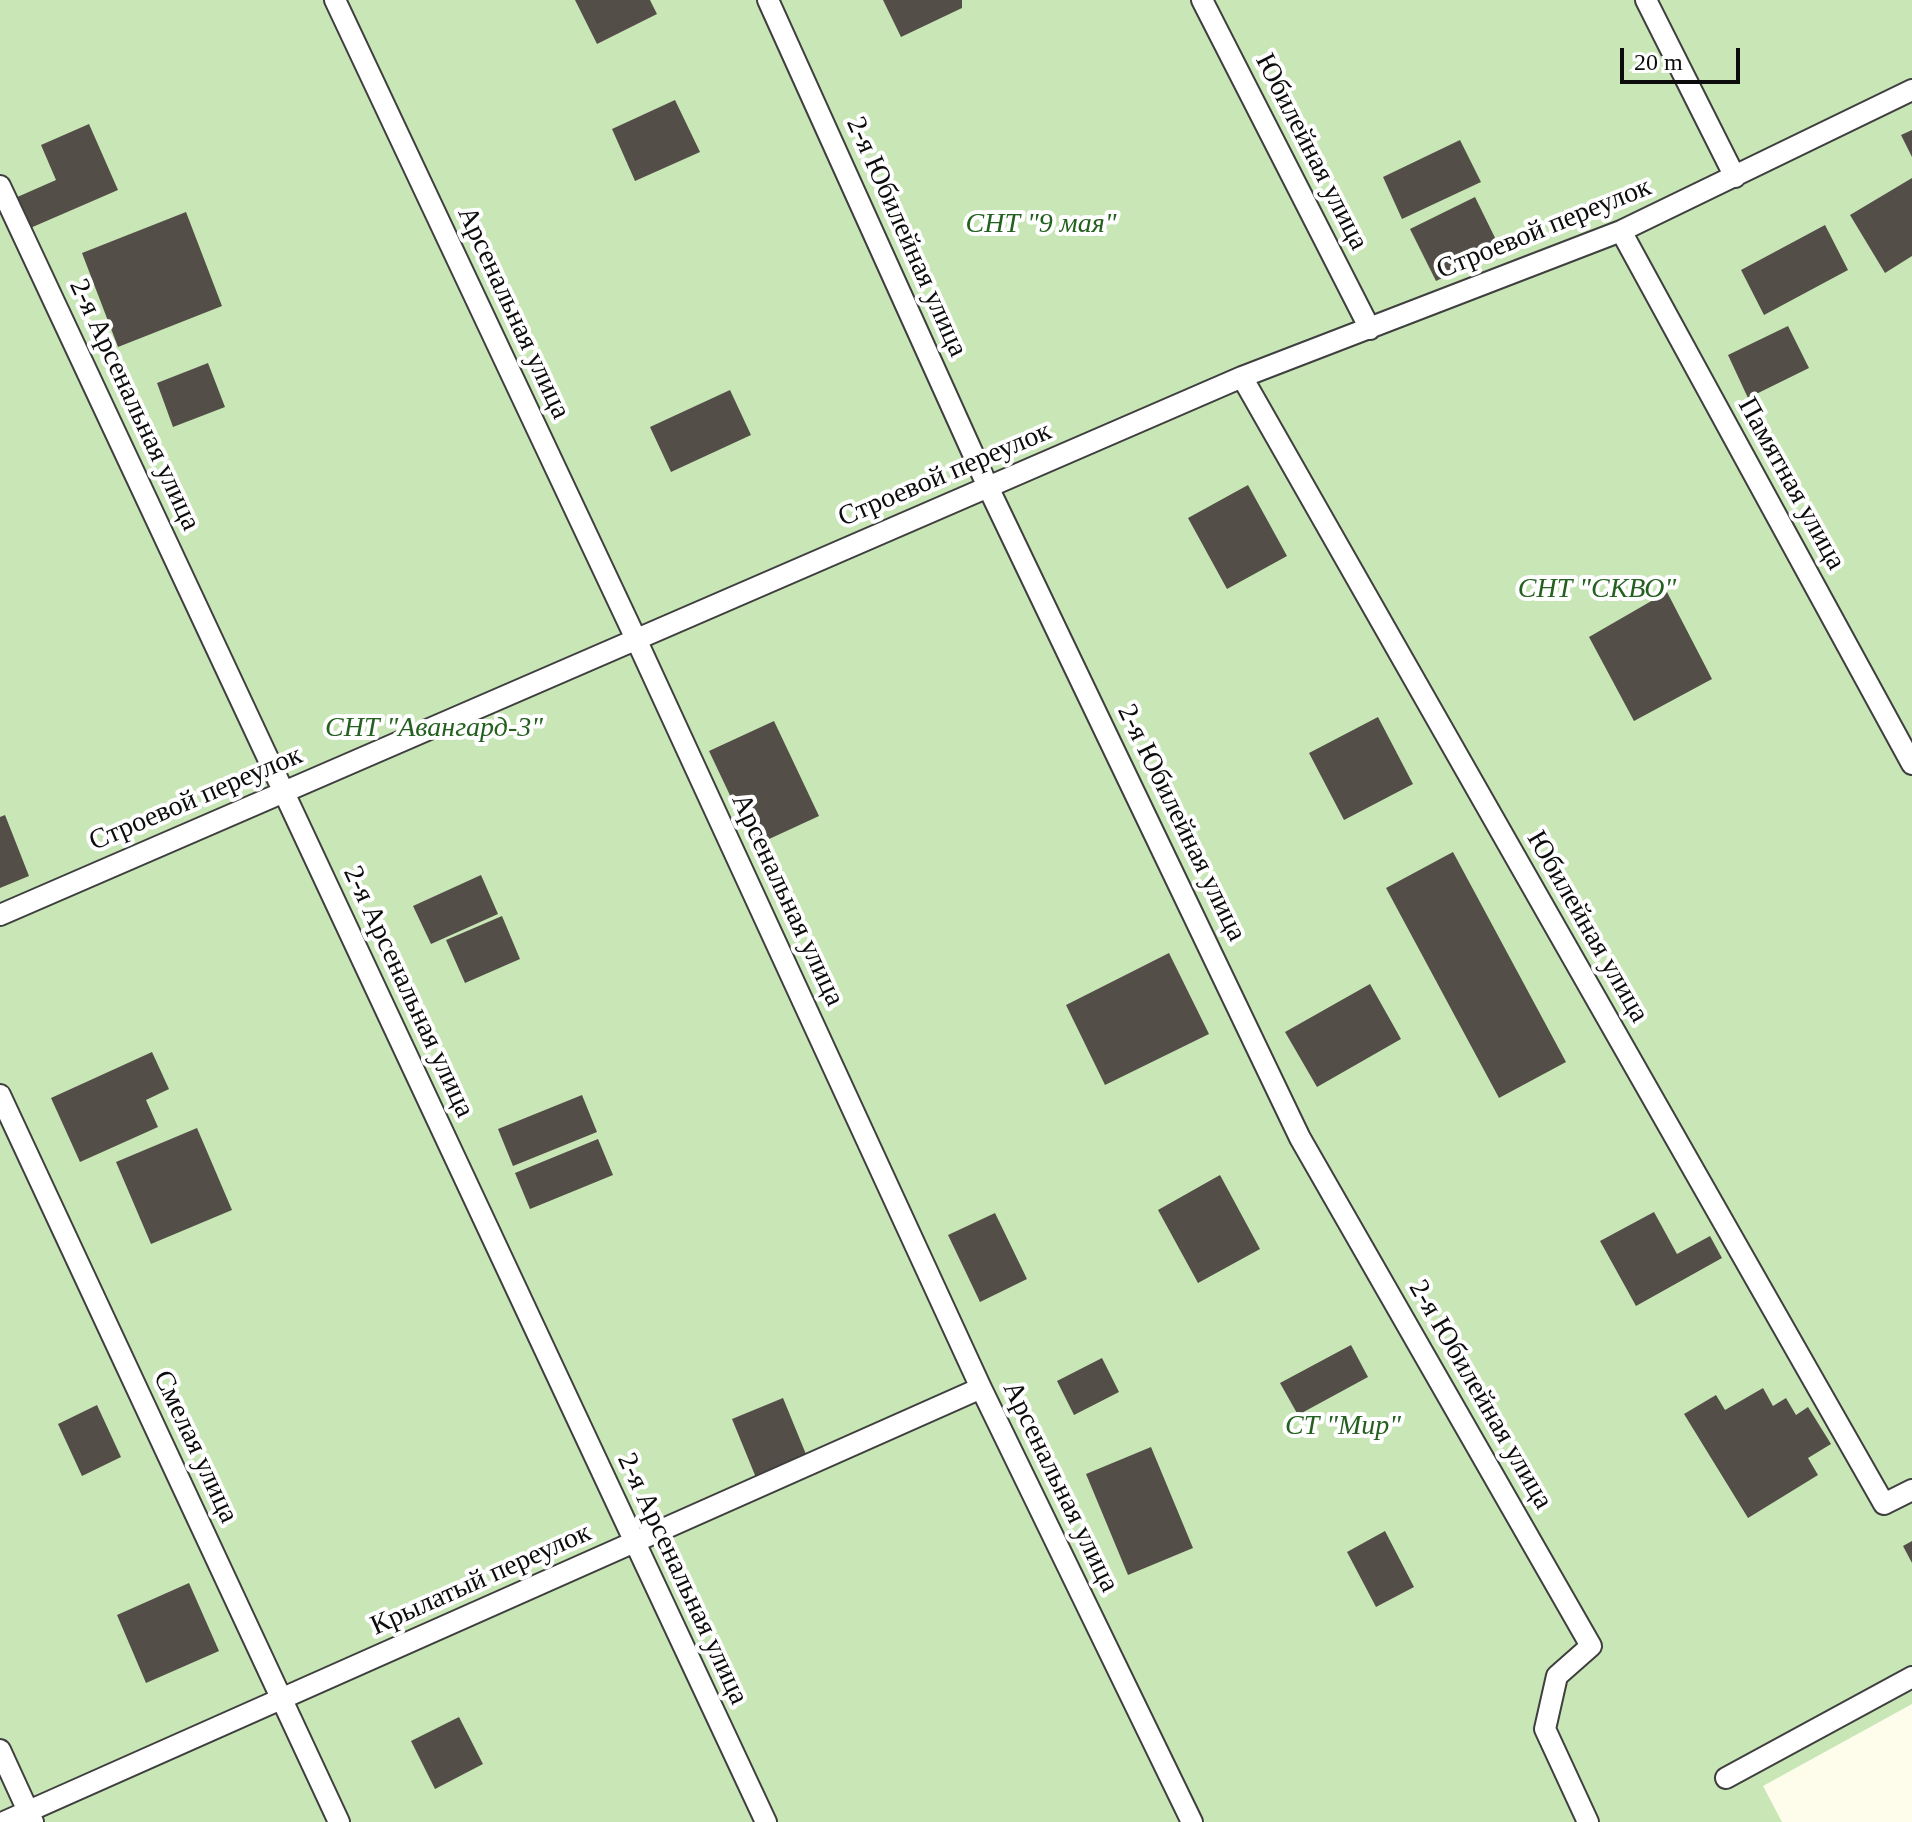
<!DOCTYPE html>
<meta charset="utf-8">
<style>
body{margin:0}
#map{position:relative;width:1912px;height:1822px;overflow:hidden;background:#fefdeb;font-family:Georgia,serif}
canvas{display:block}
.scale{position:absolute;left:1620px;top:48px;width:120px;height:36px;box-sizing:border-box;border:4px solid #0c0c0c;border-top:0;padding-left:10px;font-size:24px;line-height:28px;white-space:nowrap;color:#0c0c0c;-webkit-text-stroke:6px #fff;paint-order:stroke}
</style>
<div id="map">
<canvas width="1912" height="1822"></canvas>
<div class="scale">20 m</div>
</div>
<script>
const ctx = document.querySelector('canvas').getContext('2d');
ctx.lineJoin = 'round';
function fillPath(path, color) {
  ctx.fillStyle = color;
  ctx.fill(path, 'evenodd');
}
function trace(path, color, width, dash) {
  ctx.strokeStyle = color;
  ctx.lineWidth = width;
  ctx.lineCap = dash ? 'butt' : 'round';
  ctx.setLineDash(dash || []);
  ctx.stroke(path);
}
function drawText(font, color, halo, rows, align = 'center') {
  ctx.font = font + ' Georgia,serif';
  ctx.lineWidth = 8;
  ctx.setLineDash([]);
  ctx.textBaseline = 'middle';
  ctx.strokeStyle = halo;
  ctx.fillStyle = color;
  for (const [text, x, y, turn = 0] of rows) {
    ctx.save();
    ctx.translate(x, y);
    ctx.rotate((+turn || 0) * Math.PI / 180);
    ctx.textAlign = isNaN(turn) ? turn : align;
    if (halo) ctx.strokeText(text, 0, 0);
    ctx.fillText(text, 0, 0);
    ctx.restore();
  }
}
fillPath(new Path2D(`
 M 0,0 L 1912,0 L 1912,1704 L 1763,1786 L 1782,1822 L 0,1822 Z`), '#c9e6b7');
fillPath(new Path2D(`
 M 575,0 L 650,0 L 657,14 L 597,44 Z
 M 883,0 L 962,0 L 962,8 L 901,37 Z
 M 675,100 L 700,152 L 635,181 L 612,129 Z
 M 89,124 L 118,190 L 28,229 L 15,198 L 56,180 L 41,145 Z
 M 1912,130 L 1912,157 L 1901,135 Z
 M 1460,140 L 1481,182 L 1402,219 L 1383,177 Z
 M 1912,178 L 1912,256 L 1885,273 L 1850,215 Z
 M 1475,197 L 1501,250 L 1436,281 L 1410,229 Z
 M 186,212 L 222,306 L 118,347 L 82,253 Z
 M 1825,225 L 1848,270 L 1764,315 L 1741,270 Z
 M 1788,326 L 1809,368 L 1748,398 L 1728,355 Z
 M 208,363 L 225,407 L 173,427 L 157,383 Z
 M 730,390 L 751,435 L 671,472 L 650,427 Z
 M 1248,485 L 1287,556 L 1227,589 L 1188,518 Z
 M 1667,592 L 1712,679 L 1634,721 L 1589,637 Z
 M 1378,717 L 1413,784 L 1344,820 L 1309,753 Z
 M 774,721 L 819,816 L 754,846 L 709,751 Z
 M 5,815 L 29,876 L 0,888 L 0,817 Z
 M 1453,852 L 1566,1062 L 1499,1098 L 1386,888 Z
 M 481,875 L 498,914 L 431,944 L 413,906 Z
 M 502,916 L 520,959 L 465,983 L 446,940 Z
 M 1169,953 L 1209,1034 L 1105,1085 L 1066,1005 Z
 M 1370,984 L 1401,1039 L 1317,1087 L 1285,1032 Z
 M 152,1052 L 169,1089 L 146,1100 L 158,1127 L 80,1162 L 51,1098 Z
 M 582,1095 L 597,1132 L 513,1166 L 498,1129 Z
 M 197,1128 L 232,1210 L 151,1244 L 116,1162 Z
 M 598,1139 L 613,1175 L 530,1209 L 515,1173 Z
 M 1220,1175 L 1260,1249 L 1198,1283 L 1158,1210 Z
 M 1654,1212 L 1677,1254 L 1710,1236 L 1722,1258 L 1636,1306 L 1600,1241 Z
 M 995,1213 L 1027,1279 L 980,1302 L 948,1235 Z
 M 1351,1345 L 1368,1377 L 1298,1415 L 1280,1383 Z
 M 1102,1358 L 1119,1392 L 1074,1415 L 1057,1381 Z
 M 1763,1388 L 1773,1406 L 1786,1398 L 1796,1415 L 1808,1407 L 1831,1444 L 1808,1458 L 1818,1475 L 1748,1518 L 1684,1414 L 1716,1395 L 1725,1410 Z
 M 783,1398 L 810,1464 L 759,1485 L 732,1419 Z
 M 97,1405 L 121,1457 L 82,1476 L 58,1424 Z
 M 1151,1447 L 1193,1548 L 1128,1575 L 1086,1474 Z
 M 1385,1531 L 1414,1587 L 1376,1607 L 1347,1552 Z
 M 1912,1541 L 1912,1563 L 1903,1546 Z
 M 189,1583 L 219,1651 L 146,1683 L 117,1615 Z
 M 459,1717 L 483,1764 L 435,1789 L 411,1741 Z`), '#544e48');
const service = new Path2D(`
 M 335,0 L 636,639 L 981,1388 L 1192,1822
 M 768,0 L 988,487 L 1300,1138 L 1591,1646 L 1557,1676 L 1545,1729 L 1588,1822
 M 1202,0 L 1370,329
 M 1646,0 L 1735,177
 M 0,186 L 766,1822
 M 1621,231 L 1912,764
 M 1242,377 L 1884,1504 L 1912,1490
 M 0,915 L 1242,377 L 1621,231 L 1912,90
 M 0,1095 L 339,1822
 M 0,1750 L 33,1822
 M 1726,1778 L 1912,1677
 M 4,1822 L 981,1388`);
trace(service, '#3f3f3f', 24);
trace(service, '#fff', 20);
drawText('28px', '#0c0c0c', '#fff', [
 ["Юбилейная улица",1311,152,63],
 ["Строевой переулок",1544,229,-22],
 ["2-я Юбилейная улица",906,237,66],
 ["Арсенальная улица",513,313,65],
 ["2-я Арсенальная улица",134,405,65],
 ["Строевой переулок",945,475,-23],
 ["Памятная улица",1791,484,61],
 ["Строевой переулок",196,799,-23],
 ["2-я Юбилейная улица",1181,823,64],
 ["Арсенальная улица",787,900,65],
 ["Юбилейная улица",1587,927,60],
 ["2-я Арсенальная улица",408,992,65],
 ["2-я Юбилейная улица",1480,1395,60],
 ["Смелая улица",195,1447,65],
 ["Арсенальная улица",1060,1487,64],
 ["2-я Арсенальная улица",682,1579,65],
 ["Крылатый переулок",481,1580,-24]
]);
drawText('italic 28px', '#24601f', '#fff', [
 ["СНТ \"9 мая\"",1041,225],
 ["СНТ \"СКВО\"",1597,590],
 ["СНТ \"Авангард-3\"",434,729],
 ["СТ \"Мир\"",1343,1427]
]);
</script>
